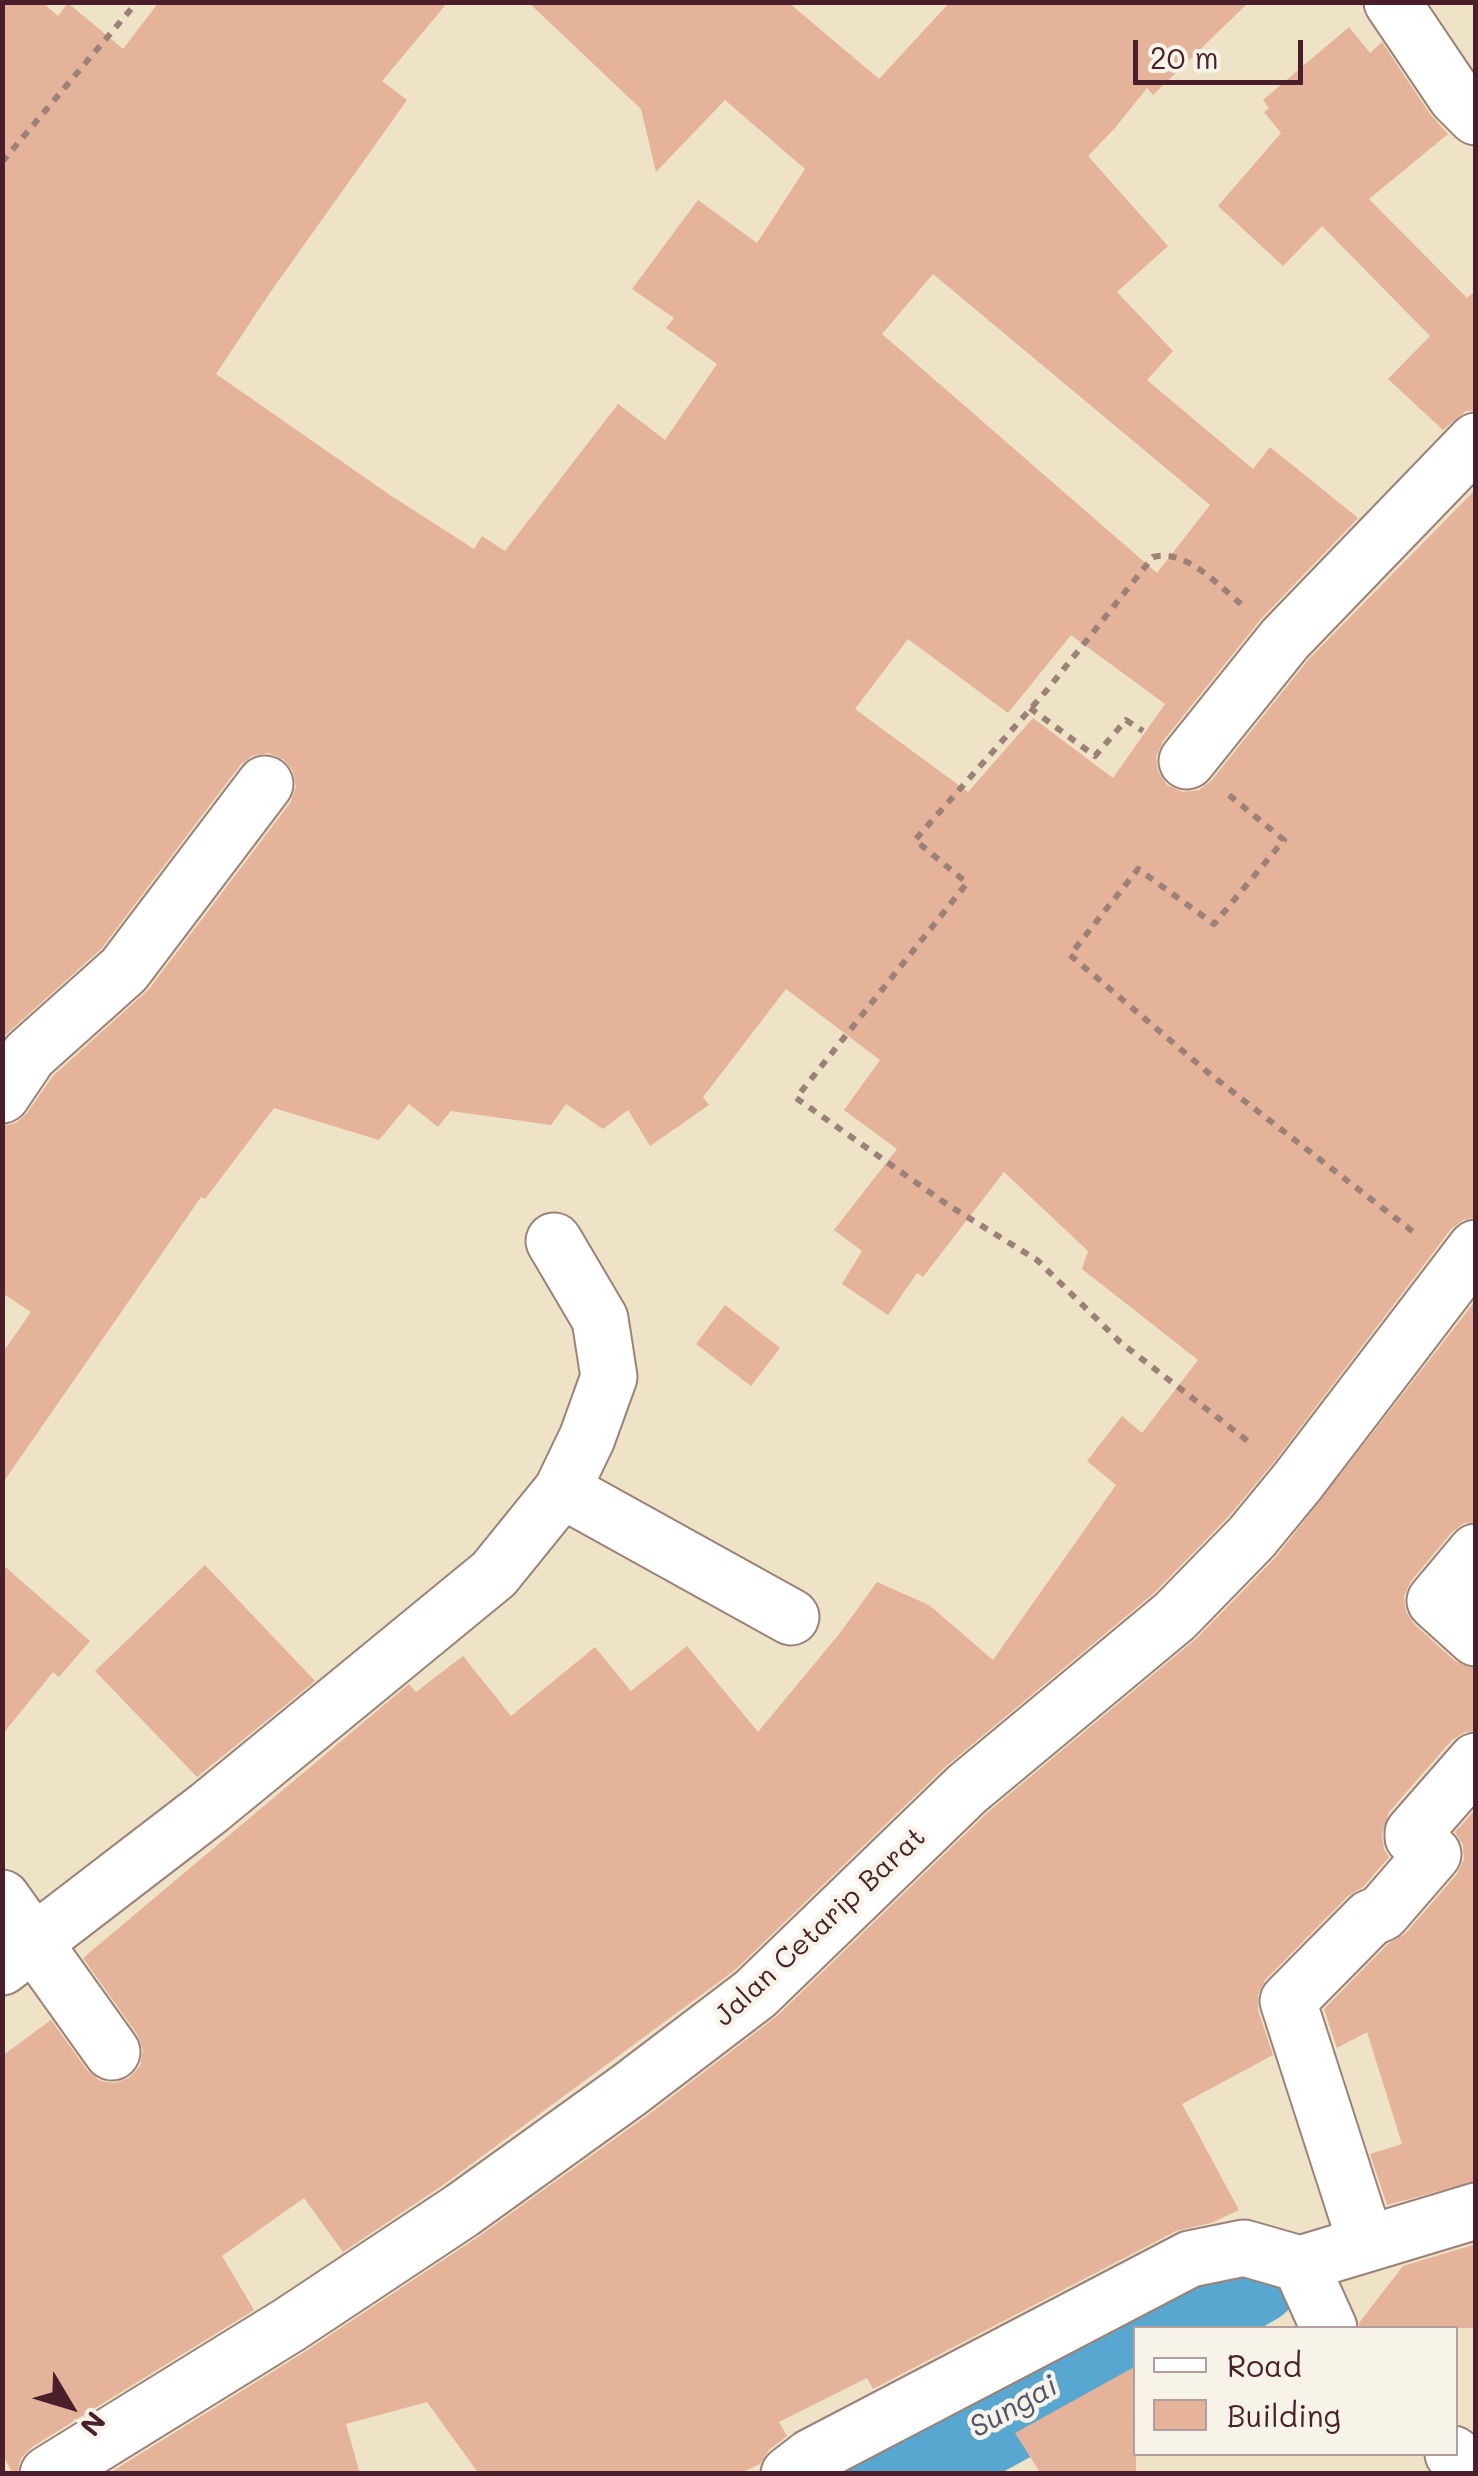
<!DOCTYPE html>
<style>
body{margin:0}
#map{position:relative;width:1478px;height:2476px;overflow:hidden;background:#eee3c6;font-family:Mali,sans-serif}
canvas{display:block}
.frame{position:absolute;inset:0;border:5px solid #4a1f2b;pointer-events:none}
.legend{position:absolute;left:1133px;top:2326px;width:325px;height:130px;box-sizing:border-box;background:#f7f3e8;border:2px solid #b29e9c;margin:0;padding:12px 18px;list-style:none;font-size:30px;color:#4a1f2b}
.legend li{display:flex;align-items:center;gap:20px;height:50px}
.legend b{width:50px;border:2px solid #b29e9c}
.north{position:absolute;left:20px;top:2356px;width:100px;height:100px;-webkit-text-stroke:8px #f7f3e8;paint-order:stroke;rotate:128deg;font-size:28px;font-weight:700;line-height:40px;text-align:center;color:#4a1f2b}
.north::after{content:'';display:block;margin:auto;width:35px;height:45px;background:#4a1f2b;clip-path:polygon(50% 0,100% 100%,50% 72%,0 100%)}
.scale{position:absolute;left:1133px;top:40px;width:170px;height:45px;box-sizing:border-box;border:5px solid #4a1f2b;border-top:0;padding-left:12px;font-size:30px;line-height:35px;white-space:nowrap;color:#4a1f2b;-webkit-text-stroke:8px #f7f3e8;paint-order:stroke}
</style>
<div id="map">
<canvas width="1478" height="2476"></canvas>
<div class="frame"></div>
<ul class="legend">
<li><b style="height:12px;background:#fff"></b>Road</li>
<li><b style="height:28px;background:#e5b399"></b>Building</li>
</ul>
<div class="north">N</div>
<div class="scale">20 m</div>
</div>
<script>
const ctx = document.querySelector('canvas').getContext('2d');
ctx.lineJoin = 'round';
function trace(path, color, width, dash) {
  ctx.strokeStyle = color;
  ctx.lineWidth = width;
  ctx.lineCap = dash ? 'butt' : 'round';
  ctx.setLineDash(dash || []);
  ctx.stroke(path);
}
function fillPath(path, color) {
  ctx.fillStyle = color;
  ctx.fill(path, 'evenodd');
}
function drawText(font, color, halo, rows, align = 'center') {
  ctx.font = font + ' Mali,sans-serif';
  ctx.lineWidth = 9;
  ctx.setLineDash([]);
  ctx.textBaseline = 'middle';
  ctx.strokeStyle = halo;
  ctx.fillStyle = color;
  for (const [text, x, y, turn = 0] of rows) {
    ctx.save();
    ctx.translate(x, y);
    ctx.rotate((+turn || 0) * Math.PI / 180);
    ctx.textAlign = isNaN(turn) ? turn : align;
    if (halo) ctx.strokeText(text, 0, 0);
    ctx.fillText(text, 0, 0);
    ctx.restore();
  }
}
trace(new Path2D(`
 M 1158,2328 L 1251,2275
 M 893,2474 L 1136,2341`), '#57a7d1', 102);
fillPath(new Path2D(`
 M 2,2 L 42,2 L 58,16 L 68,3 L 123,49 L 159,2 L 448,2 L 382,81 L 407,100 L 267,297 L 216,374 L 390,495 L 474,549 L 482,536 L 505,551 L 618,404 L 665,440 L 717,364 L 666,328 L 674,318 L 632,289 L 698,200 L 757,243 L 805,169 L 725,100 L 656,172 L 641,109 L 528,2 L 788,2 L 879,79 L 950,2 L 1249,2 L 1153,95 L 1147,88 L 1115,128 L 1088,156 L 1168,246 L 1117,292 L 1173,351 L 1147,380 L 1253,469 L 1270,447 L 1358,518 L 1261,619 L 1163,741 L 1156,757 L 1158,771 L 1167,785 L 1183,792 L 1199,790 L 1211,781 L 1308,660 L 1476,489 L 1476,1217 L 1463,1220 L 1451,1229 L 1274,1462 L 1229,1516 L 1154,1593 L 945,1767 L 735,1970 L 443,2185 L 343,2252 L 304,2198 L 222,2256 L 254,2310 L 32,2447 L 21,2458 L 17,2474 L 13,2474 L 2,2453 L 2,2056 L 51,2020 L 87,2070 L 100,2081 L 114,2083 L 129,2078 L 140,2066 L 143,2050 L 137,2034 L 83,1958 L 409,1684 L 416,1692 L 463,1656 L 511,1716 L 595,1647 L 631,1691 L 687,1646 L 758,1732 L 840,1633 L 877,1582 L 929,1605 L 993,1660 L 1116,1485 L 1087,1461 L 1122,1416 L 1142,1433 L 1198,1360 L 1082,1269 L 1088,1251 L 1004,1172 L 923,1277 L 917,1273 L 888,1315 L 842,1284 L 862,1251 L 834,1230 L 897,1149 L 844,1110 L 880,1060 L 786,989 L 703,1097 L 709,1105 L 650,1146 L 628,1110 L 603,1129 L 566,1104 L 551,1125 L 451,1111 L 438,1127 L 409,1104 L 379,1140 L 274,1108 L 205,1199 L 201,1197 L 2,1484 L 3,1352 L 31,1312 L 2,1293 L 2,1126 L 16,1123 L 27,1113 L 53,1076 L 149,989 L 290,803 L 296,787 L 293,771 L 283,759 L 268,753 L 252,756 L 241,764 L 101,949 L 2,1038 ZM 933,274 L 1210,505 L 1157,573 L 882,334 ZM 1071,635 L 1165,704 L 1113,778 L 1033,718 L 968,792 L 855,709 L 908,639 L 1008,713 Z
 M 1349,27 L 1370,53 L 1382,42 L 1430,114 L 1448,134 L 1369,199 L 1467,298 L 1476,290 L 1476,411 L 1466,411 L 1443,430 L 1388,379 L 1430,336 L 1322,226 L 1283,266 L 1218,206 L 1281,133 L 1264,112 L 1269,108 L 1263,100 Z
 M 1476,1300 L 1476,1522 L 1464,1523 L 1452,1532 L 1411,1581 L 1404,1596 L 1406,1612 L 1414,1624 L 1455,1661 L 1476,1668 L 1476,1731 L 1465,1732 L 1452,1740 L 1389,1812 L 1382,1833 L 1384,1849 L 1389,1857 L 1363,1887 L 1348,1896 L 1265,1980 L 1258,1995 L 1258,2010 L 1273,2055 L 1182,2104 L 1239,2210 L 1211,2223 L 1176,2231 L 873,2389 L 867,2378 L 779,2422 L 787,2436 L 769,2450 L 760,2464 L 739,2474 L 479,2474 L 427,2402 L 346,2424 L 360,2474 L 108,2474 L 306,2351 L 478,2237 L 648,2115 L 777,2016 L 988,1812 L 1197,1638 L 1276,1557 Z
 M 725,1305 L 780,1348 L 751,1386 L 696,1344 Z
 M 2,1564 L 90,1641 L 59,1677 L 53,1672 L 2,1735 Z
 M 205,1565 L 315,1681 L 197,1777 L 95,1671 Z
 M 1476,1809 L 1476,2181 L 1387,2205 L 1370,2154 L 1402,2144 L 1367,2032 L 1337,2048 L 1324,2009 L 1388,1944 L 1406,1933 L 1457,1874 L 1464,1859 L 1463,1845 L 1455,1832 Z
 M 1476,2244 L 1476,2328 L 1360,2328 L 1359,2323 L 1403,2266 Z
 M 1136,2366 L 1136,2474 L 1041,2474 L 1015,2433 Z`), '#e5b399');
const minor = new Path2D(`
 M 1392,2 L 1456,97 L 1476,117
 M 1187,761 L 1285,639 L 1476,441
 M 2,1095 L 29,1055 L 124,970 L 265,784
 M 562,1490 L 791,1617
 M 1476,1552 L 1435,1601 L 1476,1638
 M 2,1898 L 112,2052
 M 2,1967 L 209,1808 L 494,1574 L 562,1490 L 587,1438 L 609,1377 L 600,1319 L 554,1241
 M 1366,2243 L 1288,2001 L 1370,1918 L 1382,1913 L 1433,1854 L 1413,1837 L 1413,1833 L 1476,1761
 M 1300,2264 L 1329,2328
 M 1453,2454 L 1476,2473
 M 48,2474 L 289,2325 L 461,2211 L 629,2090 L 755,1994 L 967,1789 L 1175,1616 L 1252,1537 L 1298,1481 L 1476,1248
 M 789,2474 L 811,2457 L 1190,2259 L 1244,2248 L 1300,2264 L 1476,2211`);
trace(minor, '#9c8178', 59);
trace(new Path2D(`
 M 2,162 L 137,2
 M 1241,604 C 1218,585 1185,548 1153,557 L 1047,690 L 915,840 L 967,883 L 796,1098 L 948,1205 L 1037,1260 L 1120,1342 L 1253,1445
 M 1030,708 L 1095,756 L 1126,720 L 1143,731
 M 1229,795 L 1284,840 L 1214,924 L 1138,869 L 1070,955 L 1211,1075 L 1416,1234`), '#9c8178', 6, [8, 8]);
trace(minor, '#fff', 55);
drawText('28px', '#4a1f2b', '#f7f3e8', [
 ["Jalan Cetarip Barat",820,1927,-43]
]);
drawText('italic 30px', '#4f556d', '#f7f3e8', [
 ["Sungai",1014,2407,-29]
]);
</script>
